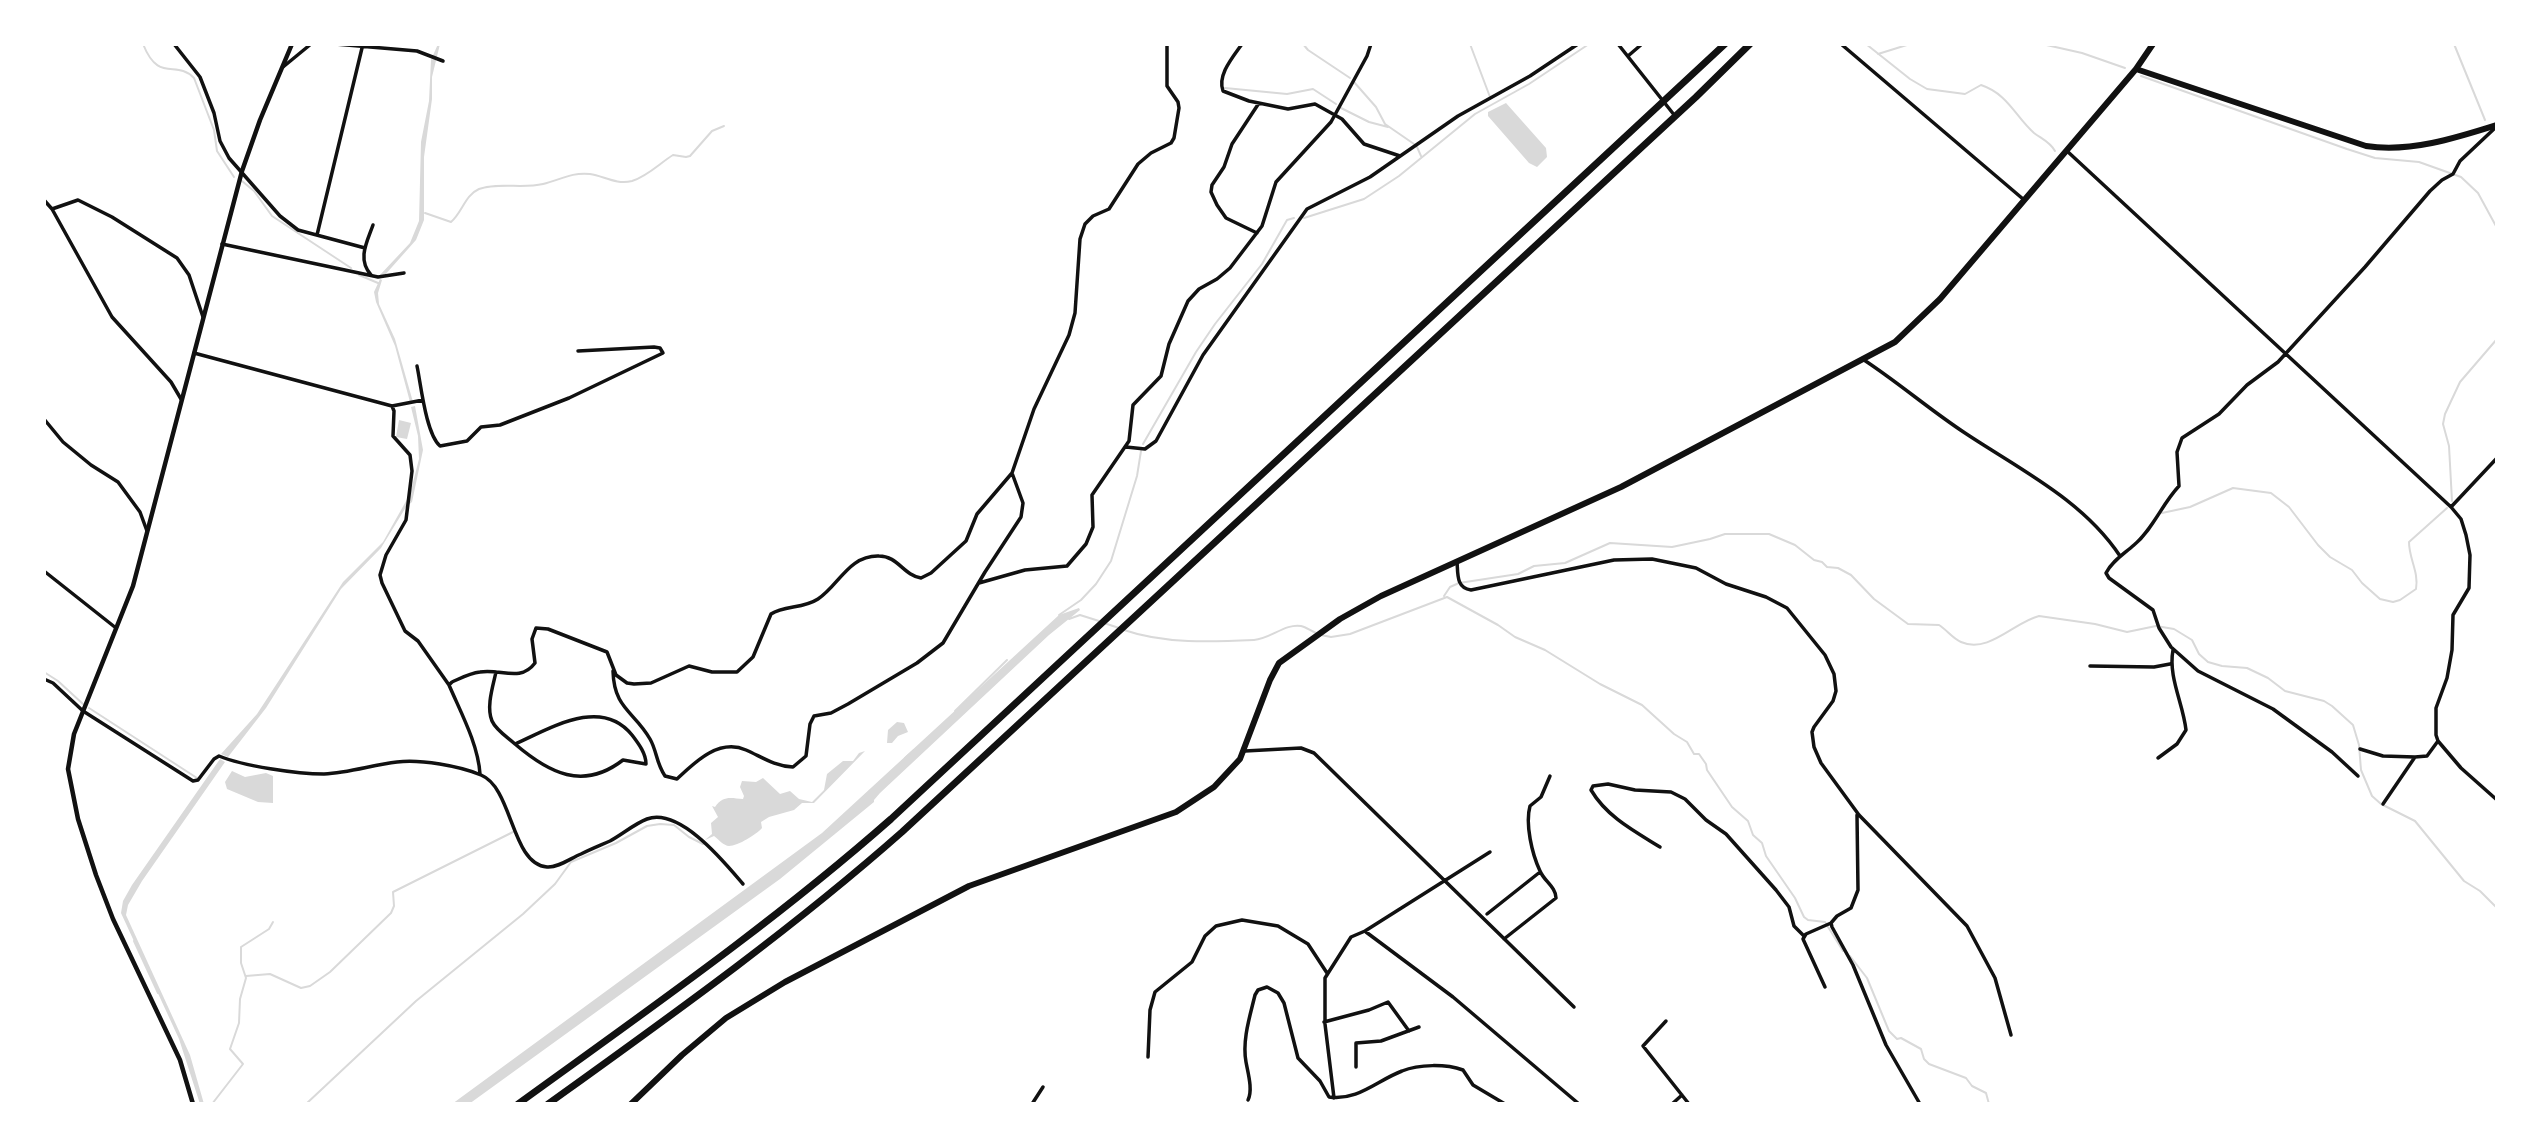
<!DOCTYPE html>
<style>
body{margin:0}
#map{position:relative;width:2541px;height:1148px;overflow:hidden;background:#fff;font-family:"Roboto Condensed",sans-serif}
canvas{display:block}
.frame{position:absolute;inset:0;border:46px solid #fff;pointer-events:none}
</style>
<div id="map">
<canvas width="2541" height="1148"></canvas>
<div class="frame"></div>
</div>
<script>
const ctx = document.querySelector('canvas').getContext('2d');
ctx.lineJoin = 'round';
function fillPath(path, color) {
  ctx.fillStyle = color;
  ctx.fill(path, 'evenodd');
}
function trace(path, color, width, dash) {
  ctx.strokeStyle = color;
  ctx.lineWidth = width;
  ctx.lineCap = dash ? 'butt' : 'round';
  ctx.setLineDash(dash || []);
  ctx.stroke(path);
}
fillPath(new Path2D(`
 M 438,44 L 440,44 L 432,77 L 432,99 L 424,157 L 424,220 L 416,240 L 384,276 L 379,276 L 410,243 L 419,221 L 421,142 L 429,101 L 431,60 Z
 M 1506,103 L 1546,148 L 1547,157 L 1537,167 L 1529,163 L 1488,116 L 1488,112 Z
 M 380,279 L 382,280 L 378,293 L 379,304 L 395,339 L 413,402 L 410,402 L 395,346 L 376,302 L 374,292 Z
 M 415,406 L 423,450 L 412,502 L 406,507 L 381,548 L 341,589 L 266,708 L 228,757 L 221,754 L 257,714 L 343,582 L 383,542 L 410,494 L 419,459 L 418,436 L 411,407 Z
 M 399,420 L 411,423 L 407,439 L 396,437 Z
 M 1079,608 L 1080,610 L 1049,635 L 880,793 L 874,800 L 874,802 L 780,879 L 469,1104 L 452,1104 L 822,833 L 1059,615 Z
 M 897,722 L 904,723 L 908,732 L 898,736 L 892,743 L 887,743 L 888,730 Z
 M 865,751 L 814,803 L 802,803 L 794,810 L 769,817 L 761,822 L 762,828 C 757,834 738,846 729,846 C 724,846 718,839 714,836 L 705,840 L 712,834 L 711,823 L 718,817 L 712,806 L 715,807 C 723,795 731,798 743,799 L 744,796 L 740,787 L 742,781 L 756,782 L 763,778 L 780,794 L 790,791 L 799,799 L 812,802 L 824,790 L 827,774 L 843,761 L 853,761 L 859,753 Z
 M 220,759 L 225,762 L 142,881 L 128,905 L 126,915 L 190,1055 L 204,1104 L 200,1104 L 179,1039 L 121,913 L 123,901 L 132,885 Z
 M 232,771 L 245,777 L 266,773 L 273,776 L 273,803 L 258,802 L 227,789 L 225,782 Z`), '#d9d9d9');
trace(new Path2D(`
 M 143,44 C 159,84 176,59 194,78 L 214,130 L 217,151 L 234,177
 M 1303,44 L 1308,50 L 1350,78
 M 1470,44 L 1490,97
 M 1866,44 L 1910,79 L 1927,89 L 1965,94 L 1981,85 C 2008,94 2015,116 2034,133 C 2042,139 2050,142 2055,151
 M 2042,44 L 2082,53 L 2125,68
 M 2454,44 L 2485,120
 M 1878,54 L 1910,44
 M 2141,76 L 2347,149 L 2375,158 L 2419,162 L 2461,177 L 2478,193 L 2497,228
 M 1354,82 L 1376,107 L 1385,124 L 1414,144
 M 1225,88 L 1287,94 L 1313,89 L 1336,104
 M 1341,108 L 1369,122 L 1388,127
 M 1417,147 L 1421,156
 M 242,181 L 254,191 L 272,216 L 351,268
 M 425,213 L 451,222 C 462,213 465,195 479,189 C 499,182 522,189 543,184 C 560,180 571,172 590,174 C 604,176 616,185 632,181 C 648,176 660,163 673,155 L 686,157 L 690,156 L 712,131 L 724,126
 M 1304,218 L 1364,199 L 1399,176 L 1475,114 L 1529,84 L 1589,44
 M 359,275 L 378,283
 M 1143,444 L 1196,352 L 1215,324 L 1262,264 L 1287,220 L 1294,218
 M 2452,501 L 2449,446 L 2443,424 L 2445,414 L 2460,382 L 2497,339
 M 2162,513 L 2190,507 L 2233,488 L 2271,493 L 2289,507 L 2318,545 L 2330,557 L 2352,570 L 2362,583 L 2380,599 L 2393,602 L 2400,600 L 2416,589 C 2419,572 2409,559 2409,542 L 2447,508
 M 1444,596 L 1450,587 L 1459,583 L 1518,574 L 1534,566 L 1565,563 L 1610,543 L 1672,547 L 1710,539 L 1725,534 L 1769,534 L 1795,545 L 1814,560 L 1822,562 L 1827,567 L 1838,568 L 1851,575 L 1874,599 L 1908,624 L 1939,625 C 1947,630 1952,638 1961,642 C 1989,654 2014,622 2039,616 L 2095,624 L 2127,632 L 2156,626 L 2174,629 L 2192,640 L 2199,654 L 2208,662 L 2222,666 L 2247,668 L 2268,678 L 2285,691 L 2324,701 L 2332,706 L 2353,725 L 2359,745 L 2361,770 L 2372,796 L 2381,804 L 2415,821 L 2464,881 L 2480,891 L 2497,908
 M 1059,615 L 1081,600 L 1096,584 L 1111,561 L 1137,476 L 1141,451
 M 1069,619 L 1080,615 L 1099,621
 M 1104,623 L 1119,628
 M 1124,630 C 1164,644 1212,642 1254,640 C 1270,639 1286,623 1301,626 C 1306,627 1311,631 1316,633
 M 1321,635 L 1331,637 L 1350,634 L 1447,597 L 1498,625 L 1515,637 L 1545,650 L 1600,684 L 1642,705 L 1674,734 L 1687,742 L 1694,754 L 1699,754 L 1706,764 L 1707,770 L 1732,807 L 1748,821 L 1753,835 L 1762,843 L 1766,856 L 1795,898 L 1804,917 L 1808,920 L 1825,922 L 1843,951
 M 44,672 L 58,681 L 83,704
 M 89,708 L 197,778
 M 955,711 L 1007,660
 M 905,758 L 914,750
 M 134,941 L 158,993
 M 1850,956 L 1867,978 L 1889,1031 L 1897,1039 L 1901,1038 L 1921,1049 L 1924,1059 L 1929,1064 L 1966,1078 L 1972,1086 L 1986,1093 L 1989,1104
 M 246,976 L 270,974 L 301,988 L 310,986 L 330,972 L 391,913 L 394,906 L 393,892 L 513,832
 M 212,1104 L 243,1064 L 230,1049 L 239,1023 L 240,999 L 246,978 L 241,963 L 241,947 L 269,929 L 273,922
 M 306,1104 L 416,1001 L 523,914 L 555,884 L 571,862 L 616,843 L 647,826 L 660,824 L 674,825 L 689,837 L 703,844`), '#d9d9d9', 2);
trace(new Path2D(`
 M 174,44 L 200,77 L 214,113 L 220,141 L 229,158 L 280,216 L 298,230 L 365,248
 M 335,44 L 417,51 L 443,61
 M 1242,44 C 1233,57 1217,75 1223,91 L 1249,101 L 1288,109 L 1315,104 L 1342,119 L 1364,144 L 1400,156
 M 1618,44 L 1675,116
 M 1841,44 L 2023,199
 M 1628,56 L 1642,44
 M 283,67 L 311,44
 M 2067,151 L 2451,507 L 2461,519 L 2466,535 L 2470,555 L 2469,588 L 2453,615 L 2452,650 L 2447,678 L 2436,708 L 2436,735 L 2438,741 L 2461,768 L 2497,800
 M 44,200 L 52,209 L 112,317 L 171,382 L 181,399
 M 52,209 L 78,200 L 112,217 L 177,258 L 189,275 L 203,317
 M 1257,233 L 1226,218 L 1217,205 L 1211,192 L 1212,185 L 1224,167 L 1232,144 L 1259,103
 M 317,235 L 362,48
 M 222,244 L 378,277 L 404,273
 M 371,275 C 357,259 367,242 373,225
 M 194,353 L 392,406 L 394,411 L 393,436 L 410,455 L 412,471 L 406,520 L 386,555 L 380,575 L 382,583 L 405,631 L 418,641 L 449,685
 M 1864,360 C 1899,383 1930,410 1965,433 C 2019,469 2083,500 2120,556
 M 417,366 C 421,385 426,434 440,446 L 467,441 L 481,427 L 500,425 L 569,398 L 663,353 L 660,348 L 654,347 L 578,351
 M 392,406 L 423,400
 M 44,419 L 63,442 L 91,465 L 118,482 L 140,512 L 147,531
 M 1126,447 L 1145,449 L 1156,441 L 1203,355 L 1307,209 L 1370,177 L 1458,116 L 1530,76 L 1578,44
 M 2451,507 L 2497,458
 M 1457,561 C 1458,574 1456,588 1471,590 L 1614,560 L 1652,559 L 1696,568 L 1726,584 L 1766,597 L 1787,608 L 1825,655 L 1834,674 L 1836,691 L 1833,701 L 1814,727 L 1812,732 L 1814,747 L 1821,763 L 1859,815 L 1967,926 L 1995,978 L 2011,1035
 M 44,571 L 116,628
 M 979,583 L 1025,570 L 1067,566 L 1086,544 L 1093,527 L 1092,495 L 1129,441 L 1133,405 L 1161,376 L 1169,344 L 1188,301 L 1199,289 L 1217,279 L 1230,268 L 1262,226 L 1276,182 L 1331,122 L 1367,56 L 1371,44
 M 2090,666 L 2154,667 L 2170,664
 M 613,671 C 614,709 634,711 650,739 C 657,751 656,763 665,776 L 677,779 C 695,762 719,738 746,750 C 762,757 774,766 793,767 L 806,756 L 810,724 L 814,716 L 831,713 L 848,704 L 917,663 L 943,643 L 985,572 L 1021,517 L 1023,503 L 1012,473
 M 496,672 C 493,686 486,707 492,721 C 496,730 507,737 515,744 C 549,773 583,791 623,760 L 646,764 C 646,753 638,743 632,735 C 601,696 549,729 515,744
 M 44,679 L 53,683 L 83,711 L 193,781 L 198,780 L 214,759 L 219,756 C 243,766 297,774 324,774 C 349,773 372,765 397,762 C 420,759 460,766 481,775 C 513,788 511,864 547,867 C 558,868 571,858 581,854 C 591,849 601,845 610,841 C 623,834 634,824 647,819 C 680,807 725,863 743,884
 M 2360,749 L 2383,756 L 2415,757
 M 1245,751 L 1301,748 L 1314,753 L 1574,1007
 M 2158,758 L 2177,744 L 2186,730 C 2183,703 2168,677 2173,650
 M 480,774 C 478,744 461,713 449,685 L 452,682 C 461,678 470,673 480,672 C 500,668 520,683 535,663 L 532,639 L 536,628 L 548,629 L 607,652 L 616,675 L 627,683 L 634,684 L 651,683 L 689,666 L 712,672 L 737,672 L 753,657 L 771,614 C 784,605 803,609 818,599 C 839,585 849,555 879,556 C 898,556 903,575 921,578 L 931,573 L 966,541 L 977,514 L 1012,473 L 1034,409 L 1069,335 L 1075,313 L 1080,239 L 1085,224 L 1093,216 L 1109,209 L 1138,164 L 1151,153 L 1171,143 L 1174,138 L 1179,108 L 1178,102 L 1167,86 L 1167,44
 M 2358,776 L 2332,752 L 2273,709 L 2198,671 L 2171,647 L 2159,628 L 2153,610 L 2109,578 L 2106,573 C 2112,561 2124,554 2134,545 C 2153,529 2162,504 2179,486 L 2177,452 L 2182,438 L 2219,414 L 2247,385 L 2278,362 L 2365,267 L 2430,191 L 2442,180 L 2453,174 L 2460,161 L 2495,128
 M 2383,804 L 2415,757 L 2427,756 L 2438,741
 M 1857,815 L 1858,890 L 1851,908 L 1837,916 L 1831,923 L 1832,927 L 1853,965 L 1886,1045 L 1920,1104
 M 1660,847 C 1634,831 1607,817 1591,790 L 1593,786 L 1608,784 L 1635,790 L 1671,792 L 1685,799 L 1706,820 L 1726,834 L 1776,890 L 1789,907 L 1794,926 L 1804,936
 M 1487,914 L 1540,872
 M 1366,932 L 1453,997 L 1579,1104
 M 1504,939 L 1556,898 C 1556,887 1544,881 1540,871 C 1532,854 1525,824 1530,806 L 1541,797 L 1550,776
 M 1825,987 L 1803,939 L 1806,934 L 1831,923
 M 1666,1021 L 1643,1046 L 1689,1104
 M 1324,1022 L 1369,1010 L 1388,1002 L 1409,1031
 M 1148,1057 L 1150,1010 L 1155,992 L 1192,962 L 1205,936 L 1216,926 L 1242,920 L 1278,926 L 1308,944 L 1327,973
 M 1356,1067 L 1356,1043 L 1381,1041 L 1419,1027
 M 1334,1098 L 1325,1024 L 1325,978 L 1351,937 L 1365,931 L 1490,852
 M 1248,1100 C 1253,1090 1248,1073 1246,1062 C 1242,1040 1250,1016 1255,995 L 1258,990 L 1267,987 L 1278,993 L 1284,1003 L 1298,1058 L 1320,1081 L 1329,1097 C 1358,1101 1376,1081 1402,1071 C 1419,1064 1446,1064 1463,1070 L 1473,1085 L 1505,1104
 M 1032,1104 L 1043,1087
 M 1672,1104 L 1682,1095`), '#111', 3.5);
trace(new Path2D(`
 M 193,1104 L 180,1060 L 113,919 L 96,875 L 78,819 L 68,769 L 74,734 L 133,586 L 242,171 L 260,120 L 292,44`), '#111', 4.5);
trace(new Path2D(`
 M 2136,69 L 2366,146 C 2409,153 2456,138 2497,125
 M 631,1104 L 682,1055 L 726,1018 L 785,982 L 969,886 L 1176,812 L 1214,787 L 1240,759 L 1270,680 L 1279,663 L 1340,619 L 1381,596 L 1621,487 L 1895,342 L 1940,299 L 2136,69 L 2153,44`), '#111', 6);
trace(new Path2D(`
 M 518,1104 C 645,1012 773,923 891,819 L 1725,44
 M 548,1104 C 669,1017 790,931 902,832 L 1696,97 L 1750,44`), '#111', 7);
</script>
